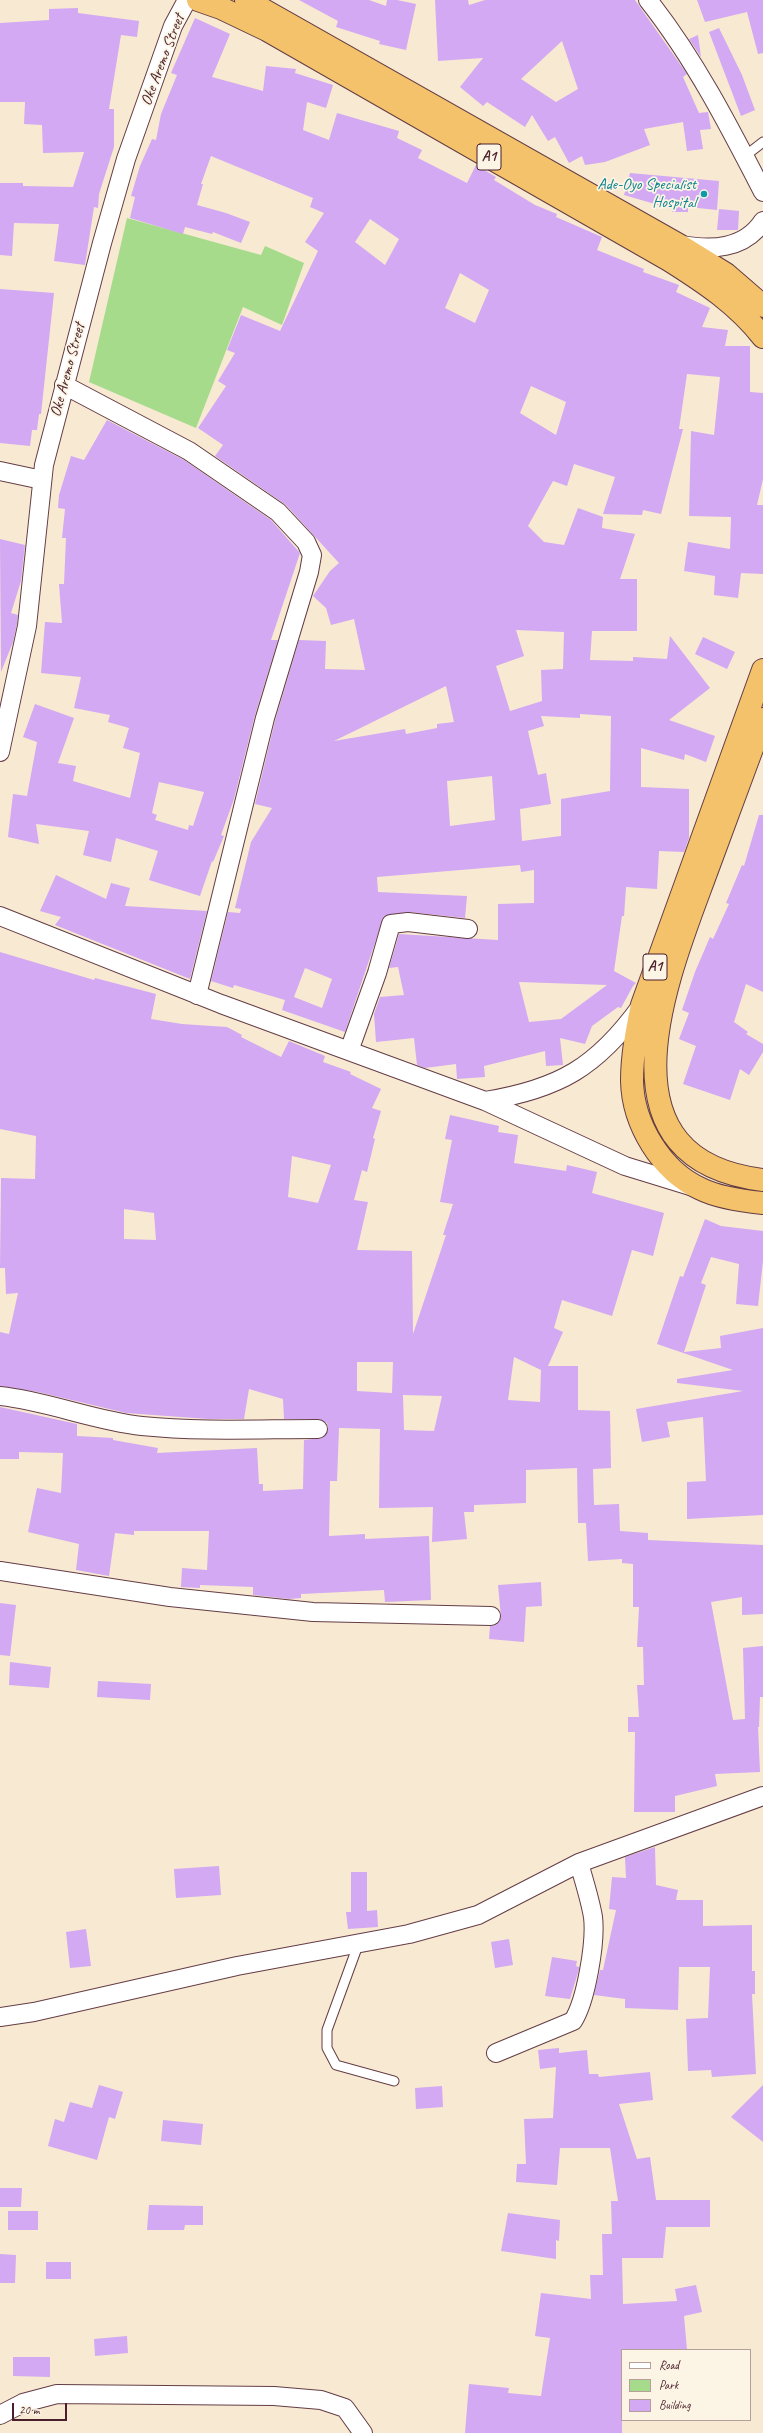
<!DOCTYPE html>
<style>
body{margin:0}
#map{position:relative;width:763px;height:2433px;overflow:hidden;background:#f8e9d3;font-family:Caveat,sans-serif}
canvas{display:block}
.legend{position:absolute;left:621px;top:2349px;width:130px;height:72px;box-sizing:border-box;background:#fcf5e5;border:1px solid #b59f9b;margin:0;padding:5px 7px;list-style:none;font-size:12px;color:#4a1f2b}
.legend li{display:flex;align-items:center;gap:8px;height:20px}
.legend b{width:20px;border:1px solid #b59f9b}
.scale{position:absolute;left:12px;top:2403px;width:55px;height:18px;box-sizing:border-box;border:2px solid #4a1f2b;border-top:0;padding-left:5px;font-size:12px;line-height:14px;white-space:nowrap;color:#4a1f2b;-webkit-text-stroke:3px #fcf5e5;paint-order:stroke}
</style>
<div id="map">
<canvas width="763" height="2433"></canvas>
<ul class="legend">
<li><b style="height:5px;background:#fff"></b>Road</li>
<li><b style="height:11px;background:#a5db8b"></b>Park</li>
<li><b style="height:11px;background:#d2a9f2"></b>Building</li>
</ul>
<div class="scale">20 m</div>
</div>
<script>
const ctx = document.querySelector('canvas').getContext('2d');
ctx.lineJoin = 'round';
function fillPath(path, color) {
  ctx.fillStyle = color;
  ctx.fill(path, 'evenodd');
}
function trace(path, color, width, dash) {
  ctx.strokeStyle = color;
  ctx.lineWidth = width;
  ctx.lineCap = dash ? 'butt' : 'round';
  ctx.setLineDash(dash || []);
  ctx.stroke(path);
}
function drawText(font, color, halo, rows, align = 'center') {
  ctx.font = font + ' Caveat,sans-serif';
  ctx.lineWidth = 3.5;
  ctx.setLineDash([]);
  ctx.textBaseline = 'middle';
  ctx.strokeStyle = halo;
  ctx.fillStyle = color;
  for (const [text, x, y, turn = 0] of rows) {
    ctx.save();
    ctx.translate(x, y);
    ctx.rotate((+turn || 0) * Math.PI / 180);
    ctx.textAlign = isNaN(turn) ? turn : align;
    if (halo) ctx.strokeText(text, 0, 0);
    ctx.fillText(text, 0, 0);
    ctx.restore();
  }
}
fillPath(new Path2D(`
 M 127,218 L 261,255 L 265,246 L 304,263 L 282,325 L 243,307 L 196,428 L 89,382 Z`), '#a5db8b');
fillPath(new Path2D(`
 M 299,0 L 369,0 L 386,6 L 387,0 L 397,0 L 416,4 L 406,50 L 379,44 L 380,41 L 336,27 L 338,21 Z
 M 435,0 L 468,0 L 469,5 L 485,0 L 635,0 L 687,74 L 683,77 L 699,113 L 708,112 L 711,129 L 700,130 L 703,149 L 687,151 L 683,122 L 644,129 L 650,145 L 605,162 L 585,165 L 582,156 L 569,163 L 555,137 L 548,141 L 532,115 L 525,127 L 487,102 L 483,106 L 460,87 L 483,58 L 438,61 ZM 562,41 L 578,89 L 556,102 L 521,79 Z
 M 697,0 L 763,0 L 763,53 L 758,54 L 747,12 L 705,22 Z
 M 78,8 L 78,13 L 139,21 L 137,37 L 121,35 L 109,109 L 114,109 L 114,147 L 99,194 L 98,208 L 94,207 L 85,265 L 54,261 L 59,224 L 14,223 L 12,256 L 0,255 L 0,183 L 23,183 L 23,186 L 73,187 L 84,152 L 43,153 L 42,125 L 24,124 L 25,102 L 0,102 L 0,23 L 49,20 L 49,9 Z
 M 195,18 L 230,34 L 212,77 L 263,91 L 266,66 L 296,69 L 295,73 L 333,85 L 326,108 L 307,102 L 303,130 L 329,140 L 337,113 L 399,131 L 397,138 L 422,150 L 418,158 L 467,183 L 476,165 L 496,177 L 494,180 L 535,205 L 557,214 L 556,217 L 602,237 L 597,250 L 644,269 L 643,272 L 679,285 L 676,292 L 710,308 L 702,327 L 728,330 L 725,346 L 750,346 L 750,392 L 763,393 L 763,479 L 757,505 L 763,505 L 763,574 L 741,573 L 738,598 L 714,595 L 715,576 L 684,571 L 688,542 L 730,549 L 731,517 L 689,516 L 691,431 L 714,435 L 720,377 L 687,374 L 679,429 L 683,429 L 661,514 L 643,510 L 642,515 L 603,514 L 615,477 L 574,464 L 567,486 L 553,481 L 528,526 L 544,542 L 564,545 L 578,508 L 603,517 L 602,528 L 635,534 L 620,579 L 637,579 L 637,631 L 592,631 L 590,660 L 633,661 L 633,657 L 667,659 L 670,636 L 710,688 L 669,720 L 715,736 L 706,762 L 685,754 L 684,760 L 641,748 L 641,787 L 689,789 L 689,838 L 684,852 L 659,851 L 657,889 L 626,887 L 624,916 L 622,916 L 614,971 L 636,983 L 633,986 L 621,1008 L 618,1007 L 592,1026 L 585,1044 L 560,1038 L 563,1065 L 546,1066 L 545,1051 L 484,1066 L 485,1077 L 457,1079 L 456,1064 L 425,1068 L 417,1065 L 414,1038 L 376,1042 L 374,1014 L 380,997 L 404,995 L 398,967 L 389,968 L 399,934 L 498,940 L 498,904 L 534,903 L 534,870 L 521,872 L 520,865 L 377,877 L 378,892 L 467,896 L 465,918 L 409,912 L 384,916 L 345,1032 L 282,1010 L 285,1000 L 234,985 L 233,988 L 211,981 L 228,912 L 240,913 L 241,909 L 235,908 L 251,842 L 272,808 L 255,804 L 275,721 L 299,640 L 326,641 L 325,669 L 365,670 L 354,619 L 331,625 L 326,608 L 313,596 L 330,571 L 339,563 L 286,505 L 215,456 L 223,445 L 198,428 L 226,386 L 218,381 L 235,353 L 227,350 L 241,315 L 280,331 L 318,251 L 305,242 L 324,213 L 310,207 L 313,198 L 211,156 L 201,184 L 203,184 L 197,205 L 226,213 L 250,222 L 241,243 L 213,232 L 212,234 L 185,227 L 183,234 L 130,218 L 135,197 L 131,196 L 140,166 L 152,139 L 156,140 L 161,114 L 177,75 L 171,73 ZM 370,219 L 399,239 L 385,265 L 355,242 ZM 460,273 L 489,290 L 475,323 L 445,308 ZM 531,386 L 566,402 L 556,435 L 520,413 ZM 516,630 L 564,632 L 563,669 L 541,670 L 542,701 L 510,711 L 496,666 L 524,656 ZM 446,686 L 454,722 L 437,724 L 437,728 L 406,734 L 405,729 L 334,741 ZM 580,714 L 611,716 L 610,791 L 561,799 L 561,836 L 522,841 L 520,809 L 551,804 L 546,773 L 538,775 L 528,731 L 544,726 L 541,716 L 580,718 ZM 492,776 L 495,820 L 450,826 L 447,781 ZM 305,968 L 332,979 L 322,1008 L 294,997 ZM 519,982 L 607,985 L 561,1019 L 529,1022 Z
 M 719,28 L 742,75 L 755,110 L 741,116 L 709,32 Z
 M 698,35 L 701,57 L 689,39 Z
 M 630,173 L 719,181 L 717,210 L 688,207 L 688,212 L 672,212 L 672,209 L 624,195 Z
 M 719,209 L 739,211 L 738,230 L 717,230 Z
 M 0,289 L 54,293 L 41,414 L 39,414 L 37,430 L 32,430 L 30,446 L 0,443 Z
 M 107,420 L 184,460 L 271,520 L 300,553 L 271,640 L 278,640 L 255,715 L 234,799 L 221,835 L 224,836 L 213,862 L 212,861 L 200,896 L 149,880 L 158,851 L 116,838 L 111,862 L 83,855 L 89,831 L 36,824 L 39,844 L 8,837 L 13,794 L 27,796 L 37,742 L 23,737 L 35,704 L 74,718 L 58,763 L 76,766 L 73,781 L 130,798 L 140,753 L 123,748 L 129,728 L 108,722 L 110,715 L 74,708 L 81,677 L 41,673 L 45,622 L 62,623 L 59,584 L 64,584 L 66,538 L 62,538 L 65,509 L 58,508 L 59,495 L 71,456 L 84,460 ZM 159,782 L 204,792 L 193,826 L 189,825 L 188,830 L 155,820 L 157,815 L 152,813 Z
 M 0,539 L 25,545 L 21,581 L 11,613 L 18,615 L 17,624 L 13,642 L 1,672 Z
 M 703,637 L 735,652 L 727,669 L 695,654 Z
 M 759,815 L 763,815 L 763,992 L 746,984 L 734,1022 L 748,1032 L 746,1034 L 763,1044 L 763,1052 L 749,1075 L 740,1069 L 730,1100 L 683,1084 L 696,1046 L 679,1039 L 689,1013 L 682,1010 L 695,972 L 710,937 L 713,939 L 729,904 L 726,903 L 742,865 L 744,866 Z
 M 56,875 L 106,899 L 111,883 L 130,888 L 125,906 L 207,911 L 190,979 L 55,925 L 61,917 L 40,911 Z
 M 0,952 L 94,980 L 95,978 L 156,994 L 151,1019 L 182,1024 L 227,1027 L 242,1035 L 241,1037 L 281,1057 L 289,1041 L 325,1056 L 323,1062 L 351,1072 L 350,1074 L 381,1089 L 372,1108 L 381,1111 L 373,1138 L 375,1139 L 367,1172 L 362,1170 L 354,1200 L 368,1202 L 357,1250 L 412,1251 L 413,1334 L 446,1235 L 443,1235 L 453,1204 L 440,1202 L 452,1140 L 445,1139 L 450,1115 L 499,1126 L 498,1132 L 518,1135 L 514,1163 L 566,1171 L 567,1165 L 597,1172 L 592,1193 L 664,1213 L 653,1256 L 632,1250 L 612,1316 L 562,1300 L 554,1328 L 563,1332 L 548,1366 L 578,1366 L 578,1410 L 610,1411 L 611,1468 L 593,1469 L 594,1505 L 619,1504 L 620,1531 L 648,1533 L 648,1540 L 763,1545 L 763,1614 L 742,1615 L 742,1597 L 711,1602 L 733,1720 L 745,1719 L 743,1648 L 763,1646 L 763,1697 L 760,1697 L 759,1727 L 758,1727 L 760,1772 L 715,1774 L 717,1786 L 675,1796 L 675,1812 L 634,1812 L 635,1732 L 628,1732 L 628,1717 L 639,1717 L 637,1685 L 644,1685 L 643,1647 L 637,1647 L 639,1607 L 633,1607 L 633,1564 L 622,1563 L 622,1559 L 588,1561 L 586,1523 L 578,1523 L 577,1468 L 526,1470 L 526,1503 L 474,1505 L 474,1512 L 464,1512 L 467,1539 L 432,1542 L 433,1507 L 379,1508 L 380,1429 L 339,1428 L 337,1481 L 330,1481 L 329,1536 L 365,1534 L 365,1539 L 429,1536 L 431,1600 L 385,1602 L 384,1590 L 301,1594 L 301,1598 L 289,1599 L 253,1595 L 253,1587 L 200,1585 L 200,1588 L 181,1587 L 182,1568 L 207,1570 L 209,1531 L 134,1531 L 134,1535 L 115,1533 L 109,1576 L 76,1570 L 79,1544 L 28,1532 L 37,1488 L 61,1493 L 63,1453 L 19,1452 L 19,1459 L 0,1459 L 0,1407 L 77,1424 L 77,1436 L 113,1438 L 113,1440 L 158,1448 L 157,1453 L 257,1448 L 259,1484 L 263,1484 L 263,1491 L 303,1489 L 304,1440 L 323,1438 L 328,1429 L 327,1423 L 318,1419 L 284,1419 L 283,1399 L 249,1389 L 244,1419 L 208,1419 L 126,1413 L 38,1392 L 0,1386 L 0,1332 L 9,1334 L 18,1293 L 6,1294 L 5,1268 L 0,1268 L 1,1178 L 35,1179 L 36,1136 L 0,1129 ZM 292,1156 L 331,1165 L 318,1203 L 288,1197 ZM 124,1209 L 154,1213 L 156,1240 L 124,1239 ZM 514,1357 L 541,1370 L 540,1402 L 508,1400 ZM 357,1362 L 393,1362 L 392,1393 L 357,1391 ZM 403,1395 L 442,1396 L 434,1431 L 404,1430 Z
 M 705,1219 L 721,1226 L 763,1231 L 763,1261 L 758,1306 L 736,1304 L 739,1264 L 711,1257 L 701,1283 L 706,1285 L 684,1352 L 721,1348 L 720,1336 L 763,1328 L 763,1515 L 687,1519 L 687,1482 L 706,1481 L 703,1417 L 667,1422 L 670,1437 L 642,1442 L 636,1409 L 743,1391 L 677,1383 L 677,1379 L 733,1370 L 657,1344 L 680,1276 L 683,1277 Z
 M 541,1582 L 542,1606 L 526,1607 L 524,1642 L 489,1639 L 490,1626 L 496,1625 L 501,1617 L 498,1585 Z
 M 0,1603 L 16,1605 L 10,1656 L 0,1655 Z
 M 10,1662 L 51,1667 L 49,1688 L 9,1685 Z
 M 98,1681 L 151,1684 L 150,1700 L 97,1697 Z
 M 655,1847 L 656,1885 L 678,1890 L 676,1900 L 703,1900 L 703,1926 L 752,1925 L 752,1971 L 755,1971 L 755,1994 L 752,1994 L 756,2074 L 712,2077 L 711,2070 L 688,2071 L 686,2019 L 708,2018 L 710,1967 L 679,1967 L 678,2010 L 625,2008 L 625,1999 L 594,1995 L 600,1970 L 603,1970 L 616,1910 L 609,1909 L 612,1877 L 626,1878 L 625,1857 Z
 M 219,1866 L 221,1895 L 176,1898 L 174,1869 Z
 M 351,1872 L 367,1872 L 367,1911 L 377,1910 L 378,1927 L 348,1929 L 346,1912 L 351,1912 Z
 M 86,1929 L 91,1966 L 70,1968 L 66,1932 Z
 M 509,1939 L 513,1965 L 495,1968 L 491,1942 Z
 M 552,1957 L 577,1961 L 576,1966 L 579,1967 L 579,1969 L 570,1999 L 545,1996 Z
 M 559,2048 L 559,2053 L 587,2050 L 589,2074 L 598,2074 L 599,2077 L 650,2072 L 653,2100 L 619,2104 L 637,2159 L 650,2157 L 656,2200 L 710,2200 L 710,2227 L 666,2227 L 663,2258 L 622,2258 L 623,2304 L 677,2301 L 675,2289 L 696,2285 L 702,2312 L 684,2316 L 687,2350 L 622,2349 L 622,2433 L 465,2433 L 469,2384 L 509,2388 L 508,2393 L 541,2396 L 550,2338 L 535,2336 L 541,2293 L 591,2299 L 590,2275 L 603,2275 L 602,2234 L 612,2234 L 611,2201 L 618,2201 L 610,2148 L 560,2148 L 557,2185 L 516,2182 L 517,2164 L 526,2164 L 524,2119 L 553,2118 L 556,2067 L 540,2069 L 538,2050 Z
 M 99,2085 L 123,2092 L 115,2119 L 109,2117 L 97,2160 L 48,2146 L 55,2119 L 64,2122 L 70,2102 L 92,2108 Z
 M 763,2085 L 763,2142 L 731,2117 Z
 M 442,2086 L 443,2107 L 416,2109 L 415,2088 Z
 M 163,2120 L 203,2124 L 201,2145 L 161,2141 Z
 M 0,2188 L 22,2188 L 21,2207 L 0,2207 Z
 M 149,2205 L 203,2206 L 203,2225 L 185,2225 L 184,2230 L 147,2230 Z
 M 8,2211 L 38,2211 L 38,2230 L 8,2230 Z
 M 508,2213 L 560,2220 L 559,2241 L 556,2240 L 556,2259 L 501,2251 Z
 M 0,2254 L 16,2255 L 15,2283 L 0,2283 Z
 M 46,2262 L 71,2262 L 71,2279 L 46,2279 Z
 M 127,2336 L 128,2353 L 95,2356 L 94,2339 Z
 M 13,2357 L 50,2357 L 50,2377 L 13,2376 Z`), '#d2a9f2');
const lane = new Path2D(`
 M 745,156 L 763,142
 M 358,1945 L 327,2030 L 327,2048 L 336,2065 L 394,2081`);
const street = new Path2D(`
 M 648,0 C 694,58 729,126 763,192
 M 681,245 C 711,250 744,250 763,221
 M 64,385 L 189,451 L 278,512 L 306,542 L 312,555 L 309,572 L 265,718 L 197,995
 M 0,471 L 42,480
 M 0,752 L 27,626 L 44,465 L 102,243 L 126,159 L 173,26 L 187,0
 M 0,916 L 221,1004 L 485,1101 L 625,1166 L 690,1186
 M 349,1051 L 377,973 L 391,924 L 408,922 L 468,929
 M 485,1101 C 559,1089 597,1067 641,1006
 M 0,1396 C 48,1401 94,1421 142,1426 C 200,1432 260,1429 318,1429
 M 0,1571 L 170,1597 L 313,1612 L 491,1616
 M 0,2017 L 34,2012 L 237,1966 L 409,1934 L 478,1915 L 579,1863 L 763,1796
 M 496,2053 L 573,2021 C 586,2001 596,1942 593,1917 C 590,1899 584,1881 579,1863
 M 0,2415 L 23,2403 L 57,2394 L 274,2396 L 321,2400 L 345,2408 L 363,2433`);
const highway = new Path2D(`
 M 198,0 L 221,8 L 267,30 L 669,260 C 704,282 737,304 763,337
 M 246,0 L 679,245 L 726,274 L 763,306
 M 763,670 L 642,1005 C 637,1030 632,1055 632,1081 C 633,1124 661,1171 701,1189 C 719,1198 743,1201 763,1203
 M 763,719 C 743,773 723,827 703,881 C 665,983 594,1160 763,1180`);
trace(lane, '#643d44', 11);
trace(street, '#643d44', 20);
trace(highway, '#643d44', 24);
trace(lane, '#fff', 9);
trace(street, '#fff', 18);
trace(highway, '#f3c26a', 22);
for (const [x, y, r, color] of [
 [704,194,4,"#0f9aa8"]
]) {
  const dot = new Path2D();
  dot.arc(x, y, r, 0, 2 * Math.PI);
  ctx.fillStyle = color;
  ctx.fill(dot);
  trace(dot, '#fcf5e5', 1.5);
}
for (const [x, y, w] of [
 [489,157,24],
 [655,967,24]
]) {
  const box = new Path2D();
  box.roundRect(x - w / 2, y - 13, w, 26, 3);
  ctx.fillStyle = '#fcf5e5';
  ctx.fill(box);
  trace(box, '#4a1f2b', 1);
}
drawText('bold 15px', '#4a1f2b', null, [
 ["A1",489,157],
 ["A1",655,967]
]);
drawText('16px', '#4a1f2b', '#fcf5e5', [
 ["Oke Aremo Street",163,60,-69],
 ["Oke Aremo Street",68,370,-75]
]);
drawText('16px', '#0d838f', '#fcf5e5', [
 ["Ade-Oyo Specialist",696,185],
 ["Hospital",696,203]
], 'right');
</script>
